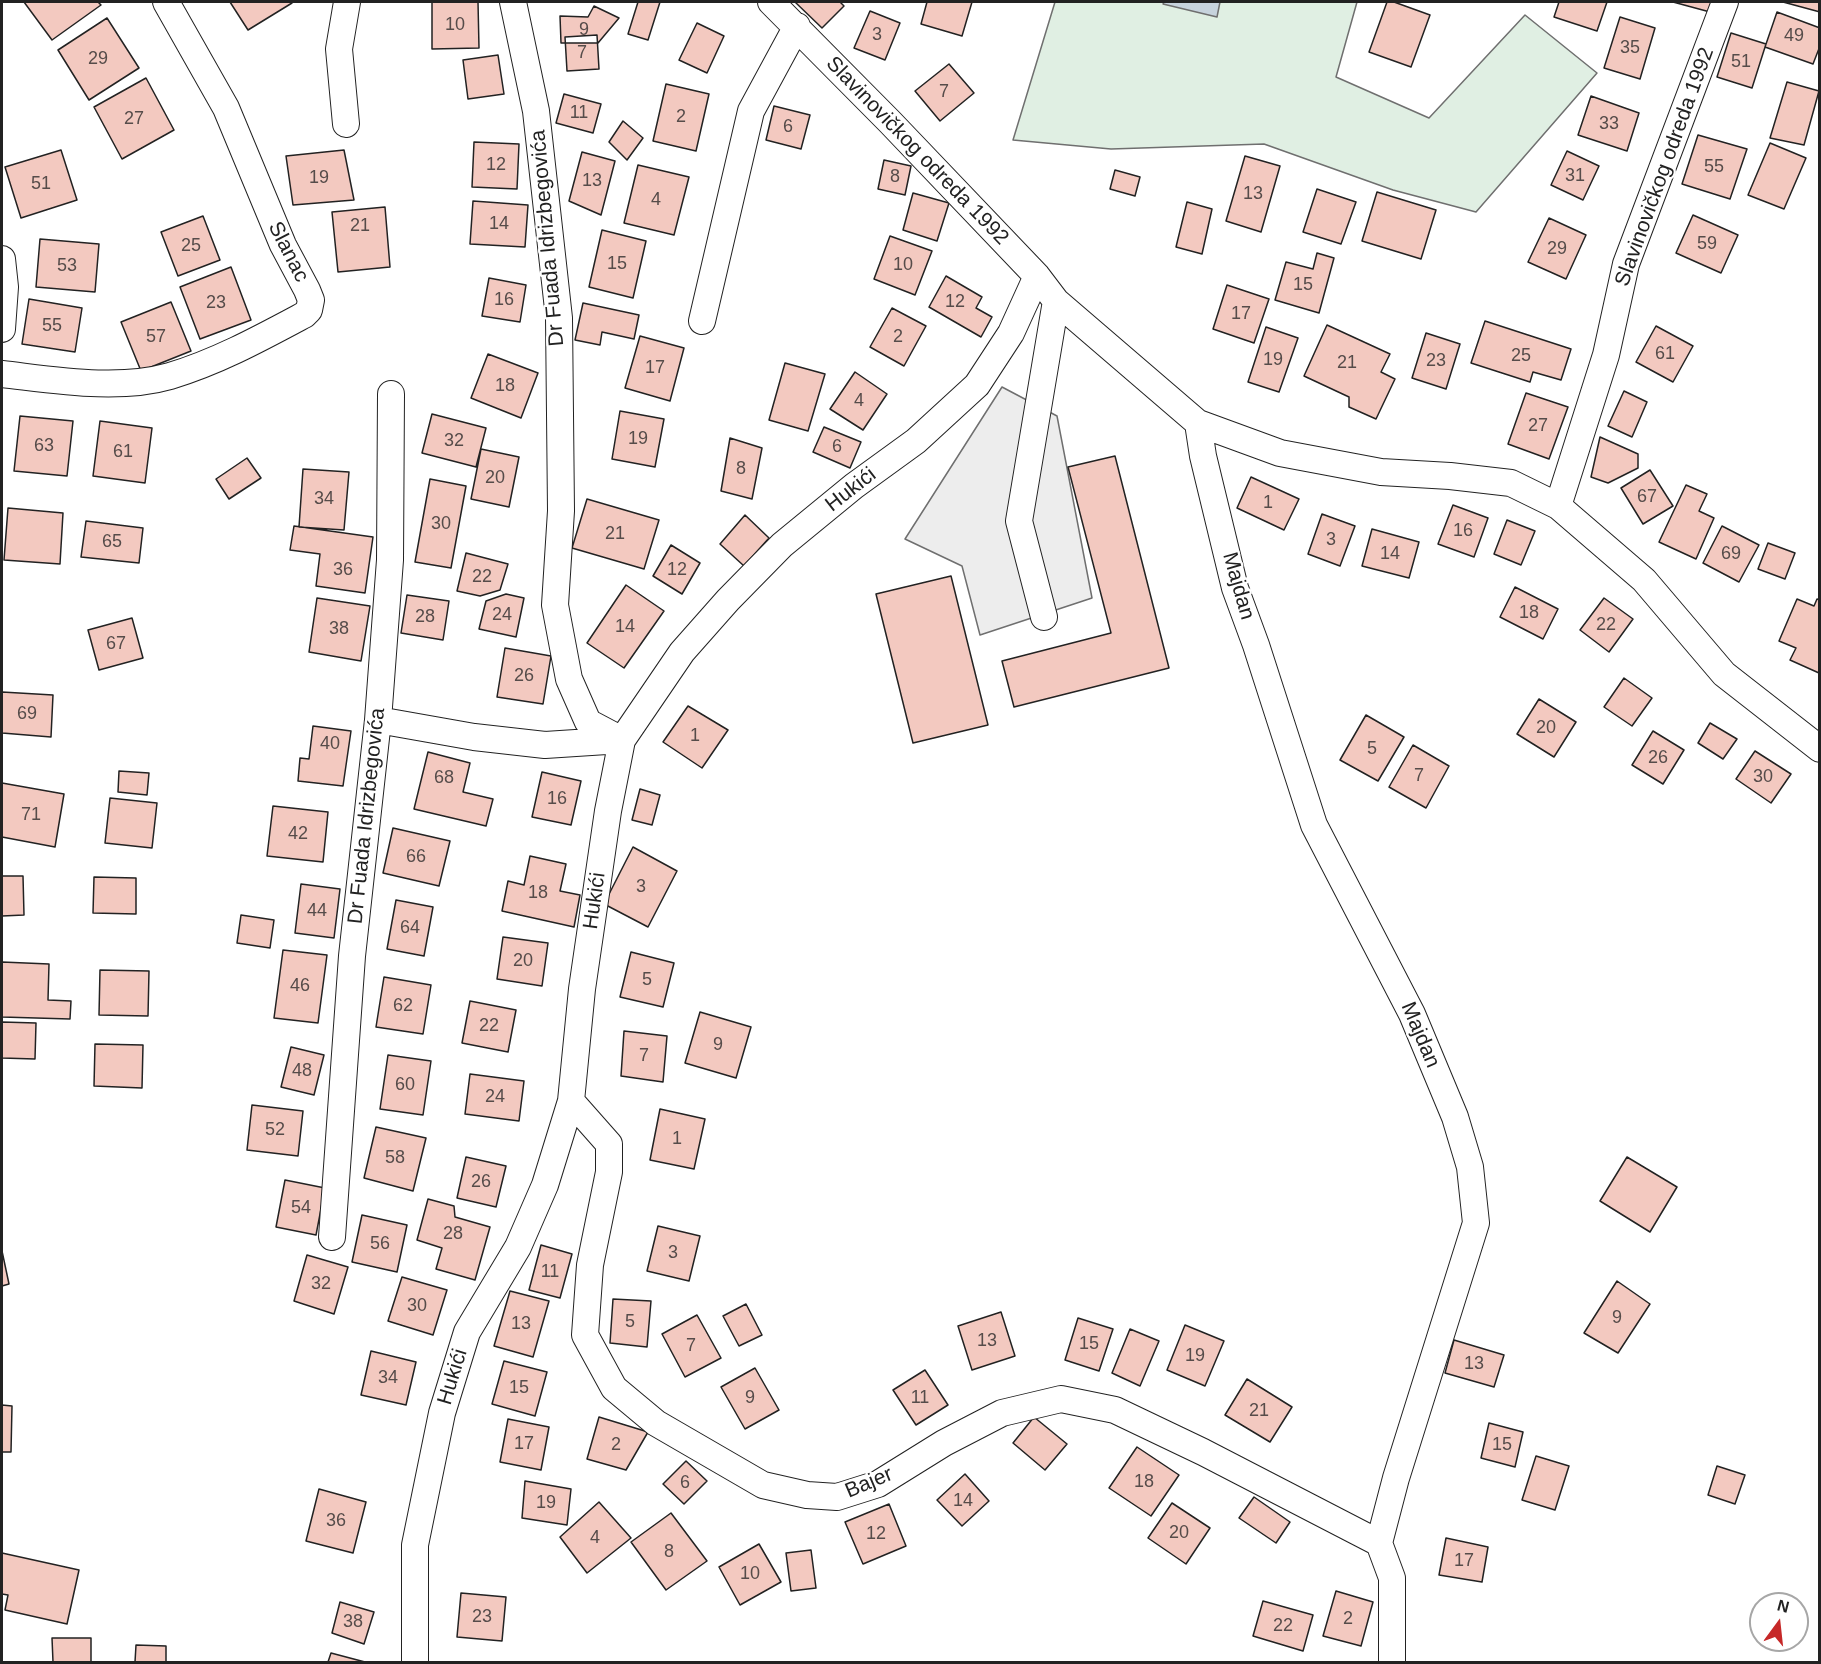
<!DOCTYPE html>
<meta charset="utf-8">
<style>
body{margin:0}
#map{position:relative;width:1821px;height:1664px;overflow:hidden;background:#fff;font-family:Arial,sans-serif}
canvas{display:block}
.frame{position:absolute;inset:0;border:3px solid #222;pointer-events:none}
.north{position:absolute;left:1749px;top:1592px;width:60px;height:60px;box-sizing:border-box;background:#fff;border:2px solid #a7a7a7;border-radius:50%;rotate:15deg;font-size:16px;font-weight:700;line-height:24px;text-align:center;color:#222}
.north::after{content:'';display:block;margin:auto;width:21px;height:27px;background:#c62828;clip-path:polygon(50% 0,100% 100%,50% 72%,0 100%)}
</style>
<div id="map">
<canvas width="1821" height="1664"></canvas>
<div class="frame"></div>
<div class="north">N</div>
</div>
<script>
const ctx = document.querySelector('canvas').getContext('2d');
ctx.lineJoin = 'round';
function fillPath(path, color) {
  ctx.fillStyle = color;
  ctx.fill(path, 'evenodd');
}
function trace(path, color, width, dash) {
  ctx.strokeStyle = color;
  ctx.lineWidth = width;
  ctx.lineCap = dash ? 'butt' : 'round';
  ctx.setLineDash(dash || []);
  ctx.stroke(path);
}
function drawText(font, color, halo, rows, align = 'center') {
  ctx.font = font + ' Arial,sans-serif';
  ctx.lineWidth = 4.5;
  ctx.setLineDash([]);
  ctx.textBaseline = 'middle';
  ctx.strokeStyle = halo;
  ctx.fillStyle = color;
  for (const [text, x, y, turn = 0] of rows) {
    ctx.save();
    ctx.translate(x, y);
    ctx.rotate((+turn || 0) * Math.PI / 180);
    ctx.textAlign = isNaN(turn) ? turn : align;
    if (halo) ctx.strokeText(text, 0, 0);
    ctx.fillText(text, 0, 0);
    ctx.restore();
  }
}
const green = new Path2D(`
 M 1055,2 L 1357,2 L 1336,77 L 1429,118 L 1525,15 L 1597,73 L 1476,212 L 1393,190 L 1264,144 L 1111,149 L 1013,140 Z`);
fillPath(green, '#e0efe3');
trace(green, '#6f6f6f', 1.5);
const parking = new Path2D(`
 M 1002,387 L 1057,416 L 1092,598 L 980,635 L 962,566 L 905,539 Z`);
fillPath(parking, '#ededed');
trace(parking, '#6f6f6f', 1.5);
const water = new Path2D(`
 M 1164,2 L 1220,2 L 1217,17 L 1163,4 Z`);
fillPath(water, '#c7d3dd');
trace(water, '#6f6f6f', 1.5);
const building = new Path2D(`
 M 24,2 L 98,2 L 101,5 L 52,40 Z
 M 230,2 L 292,2 L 292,3 L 248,30 Z
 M 432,2 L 478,2 L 479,48 L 432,49 Z
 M 638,2 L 660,2 L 648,40 L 628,34 Z
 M 795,2 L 840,2 L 844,6 L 822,28 Z
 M 927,2 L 972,2 L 962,36 L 921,24 Z
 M 1387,2 L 1394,2 L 1430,15 L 1411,67 L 1369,52 Z
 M 1559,2 L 1607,2 L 1597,31 L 1554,17 Z
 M 1673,2 L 1713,2 L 1710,12 Z
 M 1783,2 L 1820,2 L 1820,12 Z
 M 594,6 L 619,18 L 598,43 L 561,43 L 560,16 L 588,17 Z
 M 870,11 L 900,23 L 885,60 L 854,48 Z
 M 1777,12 L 1820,28 L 1820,46 L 1813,64 L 1765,47 Z
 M 1620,17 L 1655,28 L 1640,79 L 1604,68 Z
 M 107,18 L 139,68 L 89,100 L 58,50 Z
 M 697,23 L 724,36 L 707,73 L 679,60 Z
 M 1731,33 L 1766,44 L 1752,88 L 1717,77 Z
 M 597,35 L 599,69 L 567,71 L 565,37 Z
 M 498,55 L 504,94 L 468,99 L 463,60 Z
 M 949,64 L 974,93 L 940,121 L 915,91 Z
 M 146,78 L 174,130 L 122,159 L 94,107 Z
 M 1787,82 L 1819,91 L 1804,145 L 1770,138 Z
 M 666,84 L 709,94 L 696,151 L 653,141 Z
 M 564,94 L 601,104 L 593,133 L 556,123 Z
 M 1591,96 L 1639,113 L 1627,151 L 1578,135 Z
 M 774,106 L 810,115 L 801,149 L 766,140 Z
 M 623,121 L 643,138 L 627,160 L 609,142 Z
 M 1698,135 L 1747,149 L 1730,199 L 1682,184 Z
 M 474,142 L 519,144 L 517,189 L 472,187 Z
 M 1770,143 L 1806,158 L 1784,209 L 1748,195 Z
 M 61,150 L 77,200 L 21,218 L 5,167 Z
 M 344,150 L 354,200 L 293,205 L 286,156 Z
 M 1567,151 L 1599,166 L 1583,200 L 1551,185 Z
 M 582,152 L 615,161 L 601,215 L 569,201 Z
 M 1245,156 L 1280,166 L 1261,232 L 1226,221 Z
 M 884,160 L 911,166 L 905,195 L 878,189 Z
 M 638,165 L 689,177 L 674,235 L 624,223 Z
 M 1115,170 L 1140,177 L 1135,196 L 1110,189 Z
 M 1317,189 L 1356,202 L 1341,244 L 1303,232 Z
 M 1377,192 L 1436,210 L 1421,259 L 1362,241 Z
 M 913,193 L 949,203 L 937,241 L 903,230 Z
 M 473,201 L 528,205 L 525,247 L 470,244 Z
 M 1187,202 L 1212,209 L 1202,254 L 1176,247 Z
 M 385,207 L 390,267 L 338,272 L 332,212 Z
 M 1693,215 L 1738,235 L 1721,273 L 1676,253 Z
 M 203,216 L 220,260 L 178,276 L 161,232 Z
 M 1549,218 L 1586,235 L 1566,279 L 1528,262 Z
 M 602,230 L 646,241 L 633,298 L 589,287 Z
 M 890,236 L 932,251 L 915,295 L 874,279 Z
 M 40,239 L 99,244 L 95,292 L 36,287 Z
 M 1317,253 L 1334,258 L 1319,313 L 1275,300 L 1286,262 L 1313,269 Z
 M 231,267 L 251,320 L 200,339 L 180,287 Z
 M 946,276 L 982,297 L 976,308 L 992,317 L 981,337 L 929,307 Z
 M 489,278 L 526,285 L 520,322 L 482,316 Z
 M 1227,285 L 1269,299 L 1254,343 L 1213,329 Z
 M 29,299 L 82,308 L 75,352 L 22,344 Z
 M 171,302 L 191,351 L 141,371 L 121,322 Z
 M 583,303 L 639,315 L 634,339 L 602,332 L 600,345 L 575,340 Z
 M 892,308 L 926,326 L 904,366 L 870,347 Z
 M 1485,321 L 1571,349 L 1561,380 L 1533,372 L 1530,382 L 1471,363 Z
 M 1327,325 L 1390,354 L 1381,372 L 1395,379 L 1376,419 L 1349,407 L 1349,397 L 1304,376 Z
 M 1656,326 L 1693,346 L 1673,382 L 1636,362 Z
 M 1266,327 L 1298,338 L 1279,392 L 1248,382 Z
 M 1426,333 L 1460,344 L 1446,389 L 1412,378 Z
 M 640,336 L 684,348 L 670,401 L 625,388 Z
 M 488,354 L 538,373 L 521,418 L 471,398 Z
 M 785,363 L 825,374 L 808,431 L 769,420 Z
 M 855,372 L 887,394 L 863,430 L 830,409 Z
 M 1624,391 L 1647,402 L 1632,437 L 1608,426 Z
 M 1526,393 L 1568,407 L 1549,459 L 1508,444 Z
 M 620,411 L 664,419 L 655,467 L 612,459 Z
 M 432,414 L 486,428 L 476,467 L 422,453 Z
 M 20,416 L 73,421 L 67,476 L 14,471 Z
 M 100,421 L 152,428 L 145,483 L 93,476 Z
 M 824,427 L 861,442 L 850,468 L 813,452 Z
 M 1600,437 L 1638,454 L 1638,468 L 1608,483 L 1591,477 Z
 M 730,438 L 762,448 L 752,499 L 721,491 Z
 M 481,449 L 519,457 L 509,507 L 471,499 Z
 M 1115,456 L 1169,668 L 1014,707 L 1002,661 L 1111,633 L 1068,467 Z
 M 247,458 L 261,478 L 229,499 L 216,479 Z
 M 303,469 L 349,472 L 344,530 L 299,527 Z
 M 1650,470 L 1673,506 L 1643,524 L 1621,488 Z
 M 1251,477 L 1299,499 L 1284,530 L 1237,508 Z
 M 430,479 L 466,486 L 451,568 L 415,562 Z
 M 1686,485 L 1707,494 L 1699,511 L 1714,518 L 1696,559 L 1659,542 Z
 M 587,499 L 659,520 L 644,569 L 572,548 Z
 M 1453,505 L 1488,518 L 1474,557 L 1438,544 Z
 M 8,508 L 63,513 L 60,564 L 4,560 Z
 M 1322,514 L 1355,526 L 1340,566 L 1308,554 Z
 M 745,515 L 769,538 L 744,566 L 720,544 Z
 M 1507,520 L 1535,531 L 1521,565 L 1494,554 Z
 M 86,521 L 143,528 L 139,563 L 81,557 Z
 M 294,526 L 373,537 L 365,593 L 316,586 L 320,554 L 290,550 Z
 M 1722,526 L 1759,545 L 1739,582 L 1703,563 Z
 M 1372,529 L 1419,542 L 1409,578 L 1362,566 Z
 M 1768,543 L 1795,553 L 1785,579 L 1758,569 Z
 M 671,545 L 700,563 L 682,594 L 653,576 Z
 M 466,553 L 508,564 L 500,590 L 480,596 L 457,591 Z
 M 951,576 L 988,725 L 913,743 L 876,594 Z
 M 626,585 L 664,611 L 624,668 L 587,643 Z
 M 1515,587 L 1558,609 L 1543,639 L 1500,617 Z
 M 506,594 L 524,598 L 516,637 L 479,629 L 486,601 Z
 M 407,595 L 449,601 L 443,640 L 401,633 Z
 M 317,598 L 370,606 L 361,661 L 309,652 Z
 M 1604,598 L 1633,619 L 1609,652 L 1580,630 Z
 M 1797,599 L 1814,606 L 1817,599 L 1820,600 L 1819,673 L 1790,660 L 1796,648 L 1779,641 Z
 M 132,618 L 143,658 L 99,670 L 88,630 Z
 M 505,648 L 551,656 L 543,704 L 497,697 Z
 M 1624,678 L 1652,698 L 1632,726 L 1604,707 Z
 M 2,692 L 53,695 L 51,737 L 2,733 Z
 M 1539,699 L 1576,722 L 1554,757 L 1517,734 Z
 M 688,706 L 728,730 L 702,768 L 663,742 Z
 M 1366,715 L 1404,737 L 1378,781 L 1340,760 Z
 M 1710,723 L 1737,739 L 1723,759 L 1698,743 Z
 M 313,726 L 351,731 L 343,786 L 298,781 L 300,758 L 309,759 Z
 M 1653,731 L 1684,750 L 1663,784 L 1632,765 Z
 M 1413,745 L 1449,766 L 1426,808 L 1389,787 Z
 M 1755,751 L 1791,774 L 1771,803 L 1736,779 Z
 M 428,752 L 470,763 L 463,792 L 493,799 L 486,826 L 414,809 Z
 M 119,771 L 149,773 L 147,795 L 118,792 Z
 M 542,772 L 581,781 L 571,825 L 532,817 Z
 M 2,783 L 64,794 L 55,847 L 2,837 Z
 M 640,789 L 660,795 L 652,825 L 632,820 Z
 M 110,798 L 157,803 L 152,848 L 105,843 Z
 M 273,806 L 328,812 L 323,862 L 267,856 Z
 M 393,828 L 450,841 L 439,886 L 383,873 Z
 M 633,847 L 677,871 L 648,927 L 604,904 Z
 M 530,856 L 566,864 L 560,891 L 580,895 L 574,927 L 502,911 L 508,881 L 524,885 Z
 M 2,876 L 23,876 L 24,915 L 2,916 Z
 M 94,877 L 136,878 L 136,914 L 93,913 Z
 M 301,884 L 340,889 L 334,938 L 295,933 Z
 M 396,900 L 433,907 L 424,956 L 387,949 Z
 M 241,915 L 274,920 L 270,948 L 237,943 Z
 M 503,937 L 548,943 L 542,986 L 497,979 Z
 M 283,950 L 327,955 L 318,1023 L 274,1018 Z
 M 631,952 L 674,963 L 663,1007 L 620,997 Z
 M 2,962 L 49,964 L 48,1000 L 71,1001 L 70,1019 L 2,1017 Z
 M 100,970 L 149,971 L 148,1016 L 99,1015 Z
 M 384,977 L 431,985 L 423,1034 L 376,1027 Z
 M 470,1001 L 516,1010 L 508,1052 L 462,1043 Z
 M 700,1012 L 751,1027 L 736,1078 L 685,1063 Z
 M 2,1022 L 36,1023 L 35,1059 L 2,1058 Z
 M 624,1031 L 667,1036 L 663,1082 L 621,1076 Z
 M 95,1044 L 143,1045 L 142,1088 L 94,1086 Z
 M 291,1047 L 324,1055 L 314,1095 L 281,1087 Z
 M 388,1055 L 431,1061 L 423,1115 L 380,1109 Z
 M 470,1074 L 524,1081 L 519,1121 L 465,1114 Z
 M 252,1105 L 303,1111 L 298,1156 L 247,1150 Z
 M 660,1109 L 705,1119 L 694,1169 L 650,1160 Z
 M 376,1127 L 426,1138 L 413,1191 L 364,1178 Z
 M 466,1157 L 506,1166 L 496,1207 L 457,1198 Z
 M 1627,1157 L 1677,1187 L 1650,1232 L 1600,1201 Z
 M 285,1180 L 325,1188 L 316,1235 L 276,1227 Z
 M 428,1199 L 454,1206 L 455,1217 L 490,1227 L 475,1280 L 436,1269 L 442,1248 L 417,1240 Z
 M 362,1215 L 407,1225 L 397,1272 L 352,1262 Z
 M 658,1226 L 700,1236 L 689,1281 L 647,1271 Z
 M 541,1245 L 572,1254 L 560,1298 L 529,1290 Z
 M 2,1251 L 9,1284 L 2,1286 Z
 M 307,1255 L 348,1267 L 334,1314 L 294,1301 Z
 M 402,1277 L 447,1290 L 433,1335 L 388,1321 Z
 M 1617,1281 L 1650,1304 L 1618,1353 L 1584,1333 Z
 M 510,1291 L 549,1301 L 533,1357 L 494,1346 Z
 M 613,1299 L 651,1301 L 647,1347 L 610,1343 Z
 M 746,1304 L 762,1335 L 739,1346 L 723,1316 Z
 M 1001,1312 L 1015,1356 L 972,1370 L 958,1326 Z
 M 697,1315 L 721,1358 L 685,1377 L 662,1334 Z
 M 1078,1318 L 1113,1329 L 1099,1371 L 1065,1360 Z
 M 1185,1325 L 1224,1341 L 1205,1386 L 1167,1370 Z
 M 1130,1329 L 1159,1341 L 1140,1386 L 1112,1373 Z
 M 1454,1340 L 1504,1355 L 1494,1387 L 1445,1373 Z
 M 371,1351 L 416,1362 L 406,1405 L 361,1395 Z
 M 504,1361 L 547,1372 L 535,1416 L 492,1404 Z
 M 755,1368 L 779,1410 L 745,1429 L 721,1387 Z
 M 925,1370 L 948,1405 L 916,1425 L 893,1390 Z
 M 1247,1379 L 1292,1407 L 1270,1442 L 1225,1415 Z
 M 2,1405 L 12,1406 L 11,1452 L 2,1452 Z
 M 599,1417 L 648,1432 L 626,1470 L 587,1459 Z
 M 1034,1417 L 1067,1444 L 1045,1470 L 1013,1443 Z
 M 508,1419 L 549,1427 L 541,1470 L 500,1462 Z
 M 1489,1423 L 1523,1432 L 1515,1467 L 1481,1458 Z
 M 1137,1447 L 1179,1475 L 1151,1516 L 1109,1488 Z
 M 1536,1456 L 1569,1466 L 1555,1510 L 1522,1500 Z
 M 686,1461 L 707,1481 L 684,1504 L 663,1484 Z
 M 1717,1466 L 1745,1475 L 1735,1504 L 1708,1495 Z
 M 965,1474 L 989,1501 L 962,1526 L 937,1500 Z
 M 525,1481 L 571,1489 L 567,1525 L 522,1518 Z
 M 319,1489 L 366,1502 L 353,1553 L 306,1541 Z
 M 1254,1497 L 1290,1522 L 1276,1543 L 1239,1518 Z
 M 599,1502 L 631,1538 L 587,1573 L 560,1537 Z
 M 1172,1503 L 1210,1528 L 1186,1564 L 1148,1538 Z
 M 889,1504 L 906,1546 L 863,1564 L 845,1522 Z
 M 671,1513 L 707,1561 L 666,1590 L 631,1542 Z
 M 1446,1538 L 1488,1547 L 1482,1582 L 1439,1575 Z
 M 759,1544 L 781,1582 L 740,1605 L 719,1567 Z
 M 811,1550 L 816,1588 L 791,1591 L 786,1553 Z
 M 2,1553 L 79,1570 L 67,1624 L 5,1610 L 8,1595 L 2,1594 Z
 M 1336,1591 L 1373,1602 L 1361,1646 L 1323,1636 Z
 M 461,1593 L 506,1597 L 502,1641 L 457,1637 Z
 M 1263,1601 L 1313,1615 L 1303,1651 L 1253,1636 Z
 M 340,1602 L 374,1612 L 364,1644 L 332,1633 Z
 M 52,1638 L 91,1638 L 91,1662 L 53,1662 Z
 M 136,1645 L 166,1646 L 166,1662 L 135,1662 Z
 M 331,1653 L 365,1662 L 328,1662 Z`);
fillPath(building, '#f3c9c0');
trace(building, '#222', 1.5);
const street = new Path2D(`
 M 513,2 L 536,111 L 559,318 L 561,511 L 555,605 L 569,679 L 588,722 L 622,740
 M 771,2 L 890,122 L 1037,276 L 1056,301 L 1198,423 L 1280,453 L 1381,472 L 1450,476 L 1511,483 L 1558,506 L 1644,580 L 1724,674 L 1820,749
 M 346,124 L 339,49 L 347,2
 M 2,259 L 5,287 L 2,329
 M 702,321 L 751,111 L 797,26
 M 2,374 C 55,380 118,391 170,376 C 217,362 261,338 304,315 L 309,310 L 311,300 L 307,290 L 283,245 L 226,108 L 166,2
 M 1198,423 L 1203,456 L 1235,588 L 1256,645 L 1314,825 L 1412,1014 L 1455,1117 L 1470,1167 L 1476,1223 L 1396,1478 L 1379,1543 L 1392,1578 L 1392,1662
 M 1558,506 L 1606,355 L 1626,264 L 1725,2
 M 1044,617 L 1019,521 L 1056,301
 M 378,720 L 474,737 L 545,745 L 622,740
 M 571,1101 L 609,1144 L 609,1172 L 590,1265 L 585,1335 L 614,1388 L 656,1423 L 763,1485 L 807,1495 L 837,1497 L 878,1484 L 944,1443 L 1002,1413 L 1061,1399 L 1115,1410 L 1203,1452 L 1379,1543
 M 332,1237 L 352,956 L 378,720 L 390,560 L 391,394
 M 415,1662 L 415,1545 L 442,1413 L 467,1332 L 518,1247 L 545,1185 L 571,1101 L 582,989 L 608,811 L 622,740 L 682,652 L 728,600 L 782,545 L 854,486 L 916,441 L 977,385 L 1011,333 L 1037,276`);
trace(street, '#222', 28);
trace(street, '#fff', 26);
drawText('18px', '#564c4a', null, [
 ["10",455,25],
 ["9",584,30],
 ["3",877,35],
 ["49",1794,36],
 ["35",1630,48],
 ["7",582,53],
 ["29",98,59],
 ["51",1741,62],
 ["7",944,92],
 ["11",579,113],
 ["2",681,117],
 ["27",134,119],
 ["33",1609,124],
 ["6",788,127],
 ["12",496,165],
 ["55",1714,167],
 ["31",1575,176],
 ["8",895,177],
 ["19",319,178],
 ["13",592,181],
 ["51",41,184],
 ["13",1253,194],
 ["4",656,200],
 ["14",499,224],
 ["21",360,226],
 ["59",1707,244],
 ["25",191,246],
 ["29",1557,249],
 ["15",617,264],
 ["10",903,265],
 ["53",67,266],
 ["15",1303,285],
 ["16",504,300],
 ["12",955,302],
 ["23",216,303],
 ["17",1241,314],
 ["55",52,326],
 ["57",156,337],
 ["2",898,337],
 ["61",1665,354],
 ["25",1521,356],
 ["19",1273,360],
 ["23",1436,361],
 ["21",1347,363],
 ["17",655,368],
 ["18",505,386],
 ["4",859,401],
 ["27",1538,426],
 ["19",638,439],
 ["32",454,441],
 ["63",44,446],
 ["6",837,447],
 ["61",123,452],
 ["8",741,469],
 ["20",495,478],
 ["67",1647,497],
 ["34",324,499],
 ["1",1268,503],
 ["30",441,524],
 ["16",1463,531],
 ["21",615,534],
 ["3",1331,540],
 ["65",112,542],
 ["14",1390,554],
 ["69",1731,554],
 ["36",343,570],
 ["12",677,570],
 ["22",482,577],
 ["18",1529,613],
 ["24",502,615],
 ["28",425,617],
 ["22",1606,625],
 ["14",625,627],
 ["38",339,629],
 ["67",116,644],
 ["26",524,676],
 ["69",27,714],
 ["20",1546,728],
 ["1",695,736],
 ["40",330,744],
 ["5",1372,749],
 ["26",1658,758],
 ["7",1419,776],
 ["30",1763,777],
 ["68",444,778],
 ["16",557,799],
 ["71",31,815],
 ["42",298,834],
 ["66",416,857],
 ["3",641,887],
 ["18",538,893],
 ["44",317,911],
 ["64",410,928],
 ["20",523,961],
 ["5",647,980],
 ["46",300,986],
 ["62",403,1006],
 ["22",489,1026],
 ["9",718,1045],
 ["7",644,1056],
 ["48",302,1071],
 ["60",405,1085],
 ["24",495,1097],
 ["52",275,1130],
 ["1",677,1139],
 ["58",395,1158],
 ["26",481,1182],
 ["54",301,1208],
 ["28",453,1234],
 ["56",380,1244],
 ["3",673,1253],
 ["11",550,1272],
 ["32",321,1284],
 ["30",417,1306],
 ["9",1617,1318],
 ["5",630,1322],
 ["13",521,1324],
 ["13",987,1341],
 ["15",1089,1344],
 ["7",691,1346],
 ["19",1195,1356],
 ["13",1474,1364],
 ["34",388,1378],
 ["15",519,1388],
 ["9",750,1398],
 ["11",920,1398],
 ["21",1259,1411],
 ["17",524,1444],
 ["2",616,1445],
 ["15",1502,1445],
 ["18",1144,1482],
 ["6",685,1483],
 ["14",963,1501],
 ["19",546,1503],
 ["36",336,1521],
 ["20",1179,1533],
 ["12",876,1534],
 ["4",595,1538],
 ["8",669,1552],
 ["17",1464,1561],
 ["10",750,1574],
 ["23",482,1617],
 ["2",1348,1619],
 ["38",353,1622],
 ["22",1283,1626]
]);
drawText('21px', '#222', '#fff', [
 ["Slavinovičkog odreda 1992",917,151,46],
 ["Slavinovičkog odreda 1992",1665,167,-70],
 ["Dr Fuada Idrizbegovića",548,238,-95],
 ["Slanac",288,252,63],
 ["Hukići",851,490,-38],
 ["Majdan",1238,586,74],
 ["Dr Fuada Idrizbegovića",367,816,-84],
 ["Hukići",595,901,-82],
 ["Majdan",1420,1035,67],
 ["Hukići",453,1377,-73],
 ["Bajer",869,1483,-23]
]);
</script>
